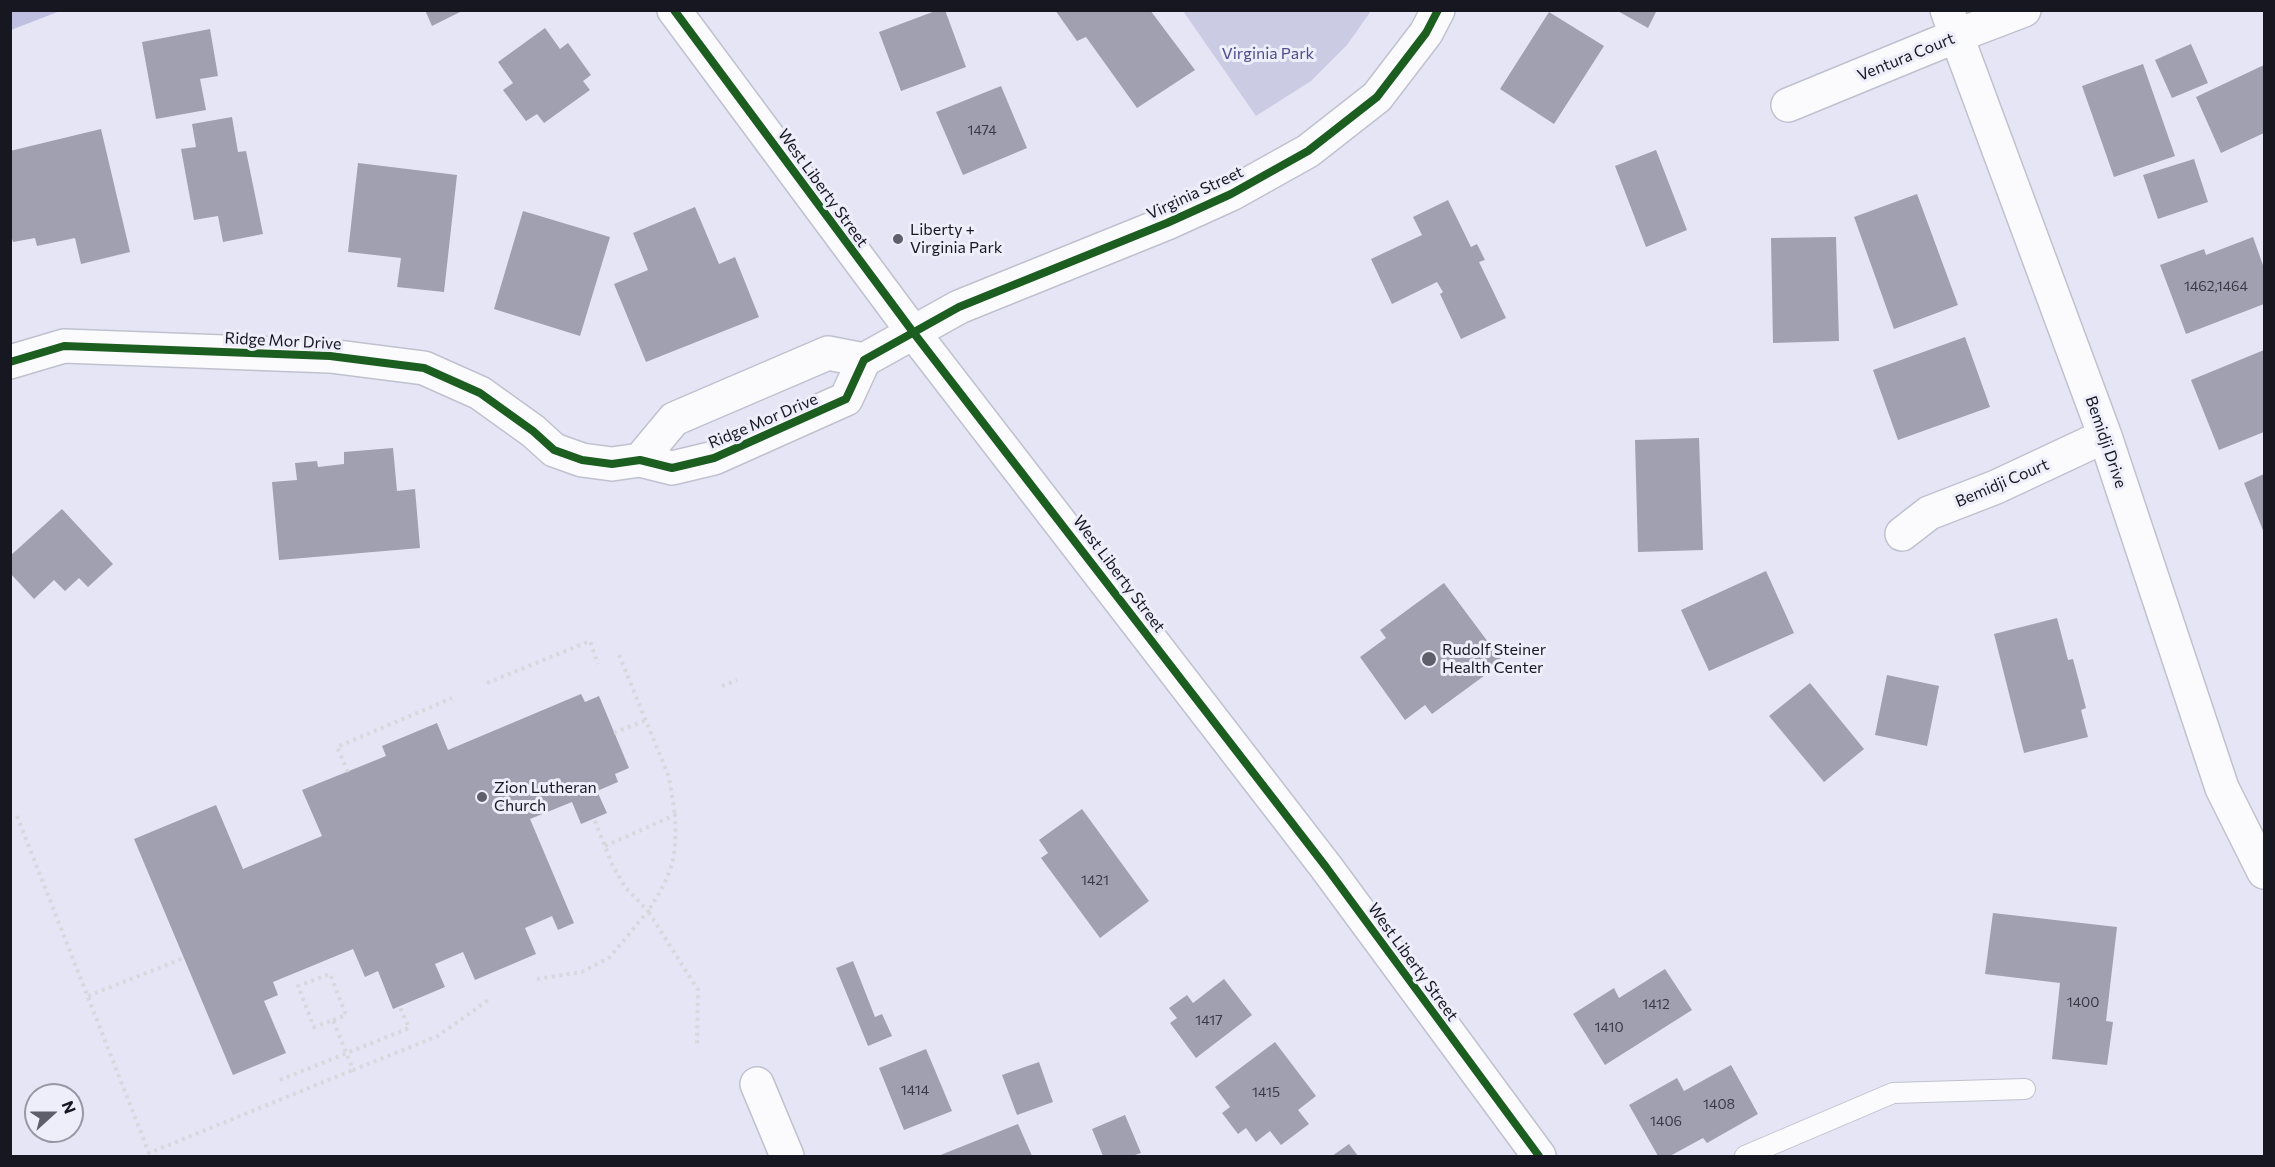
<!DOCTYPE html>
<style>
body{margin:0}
#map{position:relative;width:2275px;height:1167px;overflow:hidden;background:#e5e5f6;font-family:Commissioner,sans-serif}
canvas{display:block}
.frame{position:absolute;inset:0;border:12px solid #171722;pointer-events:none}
.north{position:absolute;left:24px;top:1083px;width:60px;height:60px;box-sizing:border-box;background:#edeefa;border:2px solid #9798a4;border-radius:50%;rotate:69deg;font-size:16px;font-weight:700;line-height:24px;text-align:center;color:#171722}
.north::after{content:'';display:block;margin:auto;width:21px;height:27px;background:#5f5f6c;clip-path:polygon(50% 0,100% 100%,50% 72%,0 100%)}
</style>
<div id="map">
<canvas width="2275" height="1167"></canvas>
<div class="frame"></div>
<div class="north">N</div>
</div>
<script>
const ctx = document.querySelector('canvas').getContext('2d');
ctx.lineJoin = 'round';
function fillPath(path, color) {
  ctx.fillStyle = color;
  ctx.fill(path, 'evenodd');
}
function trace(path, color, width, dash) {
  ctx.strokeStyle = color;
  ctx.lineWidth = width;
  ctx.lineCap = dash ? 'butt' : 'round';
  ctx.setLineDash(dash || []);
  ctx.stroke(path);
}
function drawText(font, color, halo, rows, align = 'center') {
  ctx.font = font + ' Commissioner,sans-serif';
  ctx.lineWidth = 6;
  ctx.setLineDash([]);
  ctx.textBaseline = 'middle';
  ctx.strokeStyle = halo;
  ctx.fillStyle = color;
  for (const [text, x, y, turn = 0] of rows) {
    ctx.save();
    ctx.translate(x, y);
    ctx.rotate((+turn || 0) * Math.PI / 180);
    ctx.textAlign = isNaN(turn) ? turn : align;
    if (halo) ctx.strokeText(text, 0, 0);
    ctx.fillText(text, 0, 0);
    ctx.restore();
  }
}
fillPath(new Path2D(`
 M 1183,11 L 1371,11 L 1347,45 L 1311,81 L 1256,116 Z`), '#cbcbe4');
fillPath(new Path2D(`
 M 11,10 L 60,10 L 60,11 L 11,30 Z`), '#bebfe1');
fillPath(new Path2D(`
 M 425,10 L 464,10 L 432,26 Z
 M 938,10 L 945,10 L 966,67 L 901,91 L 879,32 Z
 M 1055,10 L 1150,10 L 1195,70 L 1137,108 L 1086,37 L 1077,41 Z
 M 1616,10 L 1657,10 L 1648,28 Z
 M 1549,12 L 1604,46 L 1554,124 L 1500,89 Z
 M 545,28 L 560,49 L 568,43 L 591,75 L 583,81 L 590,90 L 544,123 L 537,114 L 526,121 L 503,90 L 513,83 L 498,62 Z
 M 210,29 L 218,76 L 200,79 L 206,110 L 156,119 L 142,42 Z
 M 2191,44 L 2208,83 L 2172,98 L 2155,60 Z
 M 2143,64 L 2175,156 L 2114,177 L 2082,86 Z
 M 2264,65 L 2264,133 L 2221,153 L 2196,97 Z
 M 1001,86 L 1027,148 L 963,175 L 936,112 Z
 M 232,117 L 238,152 L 246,151 L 263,234 L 223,242 L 218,216 L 194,220 L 181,149 L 196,147 L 192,124 Z
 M 101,129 L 130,252 L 81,264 L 75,238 L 37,246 L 35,238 L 13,242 L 10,232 L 10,151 Z
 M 1656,150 L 1687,230 L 1646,247 L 1615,166 Z
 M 2194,159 L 2208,202 L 2158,219 L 2143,175 Z
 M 358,163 L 457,175 L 444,292 L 397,287 L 401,258 L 348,252 Z
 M 1917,194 L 1958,305 L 1894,329 L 1854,217 Z
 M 1448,200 L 1471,247 L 1477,244 L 1485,260 L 1479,262 L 1506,318 L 1461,339 L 1440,294 L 1443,292 L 1437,282 L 1392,304 L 1371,259 L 1422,235 L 1413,217 Z
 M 695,207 L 719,264 L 735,257 L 759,317 L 646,362 L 614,284 L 648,270 L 633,233 Z
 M 523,211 L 610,237 L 580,336 L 494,309 Z
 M 1836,237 L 1839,341 L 1773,343 L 1771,238 Z
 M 2253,237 L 2264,268 L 2264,304 L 2186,334 L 2160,265 L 2204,249 L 2206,255 Z
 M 1965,337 L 1990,407 L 1898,440 L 1873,370 Z
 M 2264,350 L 2264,432 L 2219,450 L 2191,380 Z
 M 1699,438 L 1703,550 L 1638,552 L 1635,440 Z
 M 393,448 L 397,491 L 415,489 L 420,548 L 279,560 L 272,482 L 297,480 L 295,463 L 317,461 L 318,467 L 344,464 L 344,452 Z
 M 2264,474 L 2264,533 L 2244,483 Z
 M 62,509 L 113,564 L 88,587 L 79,578 L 65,591 L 54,580 L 34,599 L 10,573 L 10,556 Z
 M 1766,571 L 1794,633 L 1709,671 L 1681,610 Z
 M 1444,583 L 1503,662 L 1432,714 L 1425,705 L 1405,720 L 1360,657 L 1386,638 L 1380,630 Z
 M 2057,618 L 2068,660 L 2073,659 L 2086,708 L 2081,710 L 2088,737 L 2024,753 L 1994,634 Z
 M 1887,675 L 1939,686 L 1927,746 L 1875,735 Z
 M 1810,683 L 1864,749 L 1824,782 L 1769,716 Z
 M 581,694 L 585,702 L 599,696 L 629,768 L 615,774 L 618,782 L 597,791 L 607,813 L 581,824 L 572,802 L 530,819 L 574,923 L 558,930 L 552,916 L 525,928 L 536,954 L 475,980 L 463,952 L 435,964 L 445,987 L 393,1009 L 378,971 L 365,977 L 353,949 L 273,982 L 278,995 L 264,1001 L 286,1053 L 233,1075 L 134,839 L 216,805 L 243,869 L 322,836 L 302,790 L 386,756 L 382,746 L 437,723 L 448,750 Z
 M 1082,809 L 1149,901 L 1100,938 L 1041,858 L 1048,853 L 1039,840 Z
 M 1993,913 L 2117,927 L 2106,1021 L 2113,1022 L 2107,1065 L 2052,1059 L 2060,983 L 1985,974 Z
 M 853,961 L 875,1017 L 882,1014 L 892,1036 L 868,1046 L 836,968 Z
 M 1665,969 L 1692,1010 L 1605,1065 L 1573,1014 L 1614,988 L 1619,998 Z
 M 1224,979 L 1252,1015 L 1196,1058 L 1170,1023 L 1177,1018 L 1169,1008 L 1187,995 L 1193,1003 Z
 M 1275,1042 L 1316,1096 L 1298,1110 L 1309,1124 L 1281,1145 L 1270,1131 L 1256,1142 L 1246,1128 L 1238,1134 L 1222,1113 L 1230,1107 L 1215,1087 Z
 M 926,1049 L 952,1111 L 904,1130 L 879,1068 Z
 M 1039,1062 L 1053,1102 L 1017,1115 L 1002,1075 Z
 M 1731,1065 L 1758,1114 L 1707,1143 L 1703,1138 L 1670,1156 L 1658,1156 L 1629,1105 L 1677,1078 L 1684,1091 Z
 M 1125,1115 L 1141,1153 L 1132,1156 L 1103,1156 L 1092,1129 Z
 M 1018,1124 L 1032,1156 L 938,1156 Z
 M 1349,1144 L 1358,1156 L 1332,1156 Z`), '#a0a0b0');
const service = new Path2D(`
 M 1745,1156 L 1893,1093 L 2025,1089`);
const minor = new Path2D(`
 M 1947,10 L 2105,436 L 2222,788 L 2264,872
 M 1788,105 L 1956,36 L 2024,10
 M 10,362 L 64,346 L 330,356 L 424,368 L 480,393 L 533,431 L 554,450 L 582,460 L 612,464 L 640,460 L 672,468 L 714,458 L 846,399 L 864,360 L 959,307 L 1167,223 L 1231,194 L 1308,151 L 1377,97 L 1426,33 L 1438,10
 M 640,460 L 674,419 L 828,353 L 864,360
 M 1902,534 L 1929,513 L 1996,487 L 2105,436
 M 757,1084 L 787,1156`);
const secondary = new Path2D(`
 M 674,10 L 913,332 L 1326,867 L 1539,1156`);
trace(service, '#c0c1ce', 22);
trace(minor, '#c0c1ce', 36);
trace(secondary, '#c0c1ce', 36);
trace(new Path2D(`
 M 619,655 L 669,777 L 675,815
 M 487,683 L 590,641 L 598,664
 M 722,686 L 737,680
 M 614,733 L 646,720
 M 348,772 L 337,747 L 452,698
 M 17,816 L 149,1153 L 353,1070
 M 605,846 L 675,815 C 677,860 672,874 648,911 L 698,990 L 697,1046
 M 537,979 L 582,972 L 610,957 L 648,911 L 625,887 L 612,864 L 594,819
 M 88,996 L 184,958
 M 333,1020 L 346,1015 L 330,974 L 298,986 L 314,1027 L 333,1020 L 353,1070 L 438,1036 L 491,998
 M 280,1080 L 409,1028 L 399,1005`), '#d7d7dc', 4, [3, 4.5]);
trace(service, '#fbfbfe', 20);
trace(minor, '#fbfbfe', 33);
trace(secondary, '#fbfbfe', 33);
trace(new Path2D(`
 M 674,10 L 913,332 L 1326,867 L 1539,1156
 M 10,362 L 64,346 L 330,356 L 424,368 L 480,393 L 533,431 L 554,450 L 582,460 L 612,464 L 640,460 L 672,468 L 714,458 L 846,399 L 864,360 L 959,307 L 1167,223 L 1231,194 L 1308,151 L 1377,97 L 1426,33 L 1438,10`), '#1b5e20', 8);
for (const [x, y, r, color] of [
 [898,239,6,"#5f5f6c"],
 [1429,659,8,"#5f5f6c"],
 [482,797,6,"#5f5f6c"]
]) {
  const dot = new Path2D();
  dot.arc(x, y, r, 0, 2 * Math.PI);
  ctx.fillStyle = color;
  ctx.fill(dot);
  trace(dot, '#edeefa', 2);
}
drawText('14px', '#393946', null, [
 ["1474",982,130],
 ["1462,1464",2216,286],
 ["1421",1095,880],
 ["1400",2083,1002],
 ["1412",1656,1004],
 ["1417",1209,1020],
 ["1410",1609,1027],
 ["1414",915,1090],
 ["1415",1266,1092],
 ["1408",1719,1104],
 ["1406",1666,1121]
]);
drawText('16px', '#4e4c8a', '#edeefa', [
 ["Virginia Park",1268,54]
]);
drawText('16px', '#171722', '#edeefa', [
 ["Ventura Court",1906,57,-22],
 ["West Liberty Street",823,188,54],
 ["Virginia Street",1195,193,-25],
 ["Ridge Mor Drive",283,341,3],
 ["Ridge Mor Drive",763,421,-23],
 ["Bemidji Drive",2106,442,71],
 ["Bemidji Court",2002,483,-23],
 ["West Liberty Street",1119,574,53],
 ["West Liberty Street",1413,962,54]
]);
drawText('16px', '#171722', '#edeefa', [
 ["Liberty +",910,230],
 ["Virginia Park",910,248],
 ["Rudolf Steiner",1442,650],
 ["Health Center",1442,668],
 ["Zion Lutheran",494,788],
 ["Church",494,806]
], 'left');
</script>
